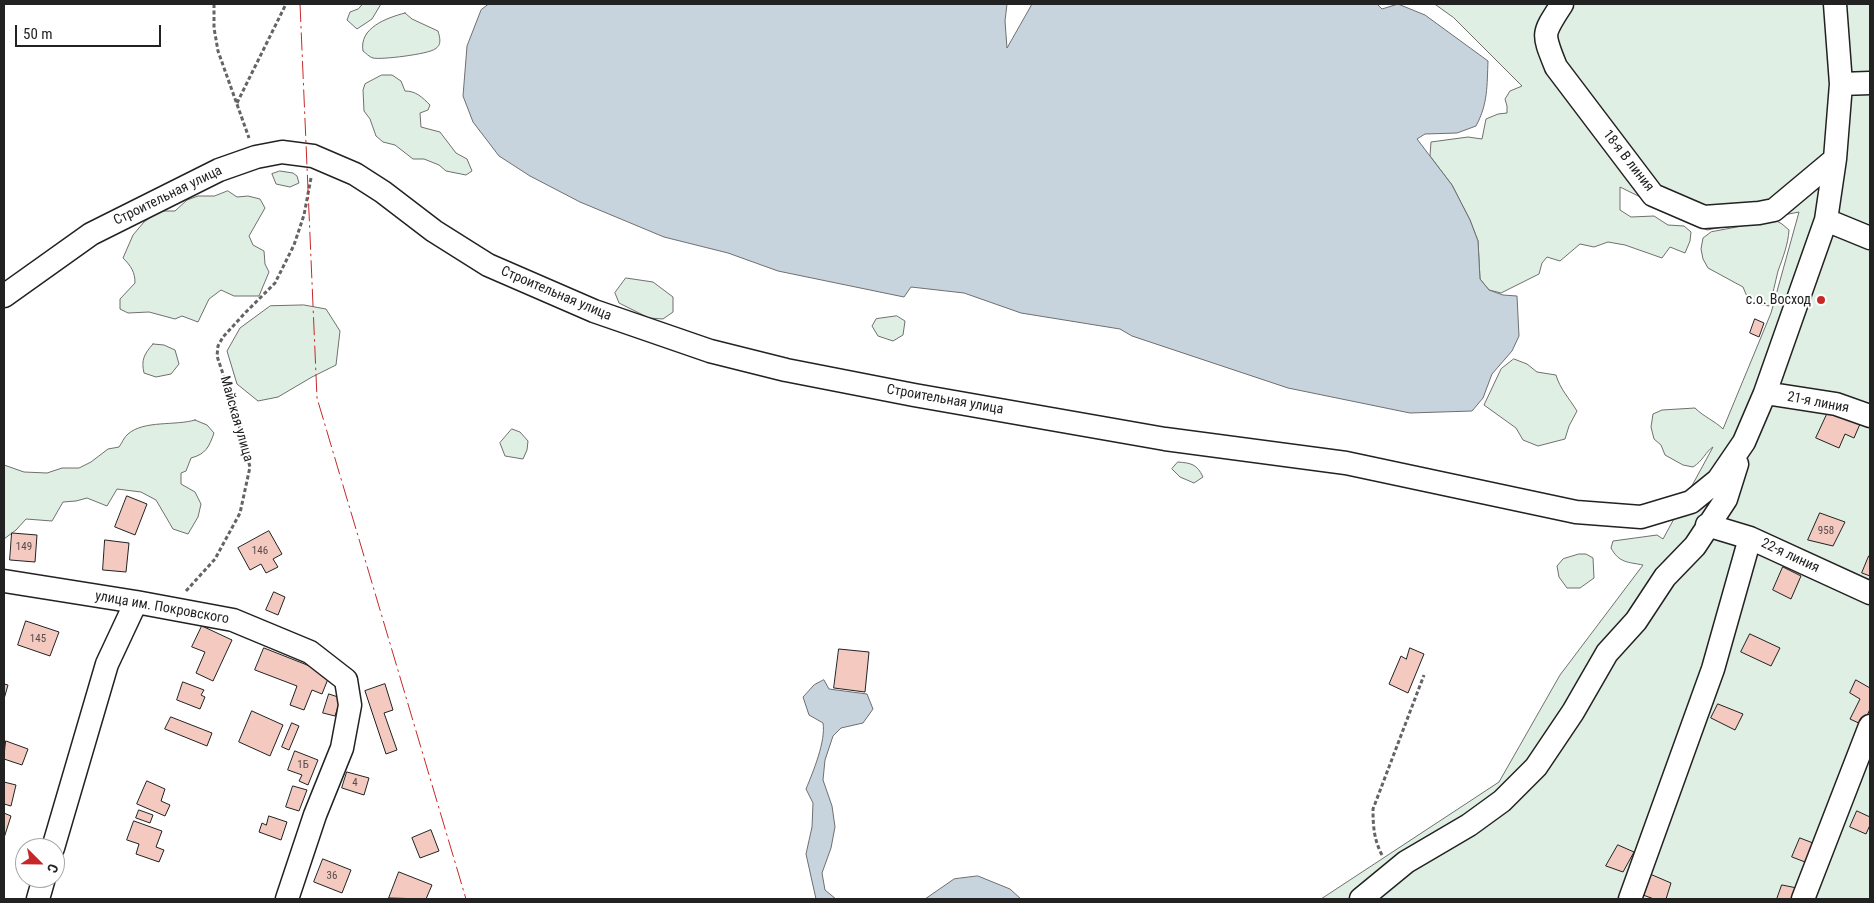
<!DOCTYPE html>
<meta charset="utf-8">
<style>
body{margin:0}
#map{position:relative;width:1874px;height:903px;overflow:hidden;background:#fff;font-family:"Roboto Condensed",sans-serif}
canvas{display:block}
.frame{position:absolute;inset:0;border:5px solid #222;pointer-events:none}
.north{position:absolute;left:15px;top:838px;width:50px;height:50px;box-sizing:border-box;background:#fff;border:1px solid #a7a7a7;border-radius:50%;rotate:113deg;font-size:14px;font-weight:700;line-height:20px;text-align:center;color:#222}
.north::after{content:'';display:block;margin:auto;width:18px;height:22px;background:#c62828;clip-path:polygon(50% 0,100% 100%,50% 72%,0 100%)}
.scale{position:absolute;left:15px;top:25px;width:146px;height:22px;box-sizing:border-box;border:2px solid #222;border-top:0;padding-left:6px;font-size:15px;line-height:18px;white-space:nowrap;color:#222;-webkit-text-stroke:4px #fff;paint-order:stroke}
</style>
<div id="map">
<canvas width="1874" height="903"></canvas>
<div class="frame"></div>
<div class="north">С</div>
<div class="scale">50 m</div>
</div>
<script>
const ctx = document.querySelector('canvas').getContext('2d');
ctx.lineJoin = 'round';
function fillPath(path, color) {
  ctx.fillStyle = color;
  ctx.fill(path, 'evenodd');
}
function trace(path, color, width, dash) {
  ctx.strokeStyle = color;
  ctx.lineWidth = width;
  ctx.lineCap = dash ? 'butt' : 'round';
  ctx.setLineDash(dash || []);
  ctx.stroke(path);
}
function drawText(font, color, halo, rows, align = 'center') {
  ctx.font = font + ' "Roboto Condensed",sans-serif';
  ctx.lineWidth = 4;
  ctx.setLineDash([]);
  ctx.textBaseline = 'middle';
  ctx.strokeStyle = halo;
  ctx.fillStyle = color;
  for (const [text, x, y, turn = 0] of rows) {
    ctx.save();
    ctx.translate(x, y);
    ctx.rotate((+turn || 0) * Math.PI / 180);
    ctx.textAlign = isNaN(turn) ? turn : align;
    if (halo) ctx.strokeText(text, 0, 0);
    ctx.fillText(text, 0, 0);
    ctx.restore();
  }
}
const green = new Path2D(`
 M 363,4 L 381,4 L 372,19 L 357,29 L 347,20 L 350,12 L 358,9 Z
 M 1435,4 L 1870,4 L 1870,899 L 1321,899 L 1499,782 L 1560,675 L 1643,565 C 1628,562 1619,563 1611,548 L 1613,541 L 1657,535 L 1663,539 L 1713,447 C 1706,451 1703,461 1693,467 L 1683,465 L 1665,455 L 1661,445 L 1654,439 L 1651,427 L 1653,414 L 1662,410 L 1695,408 C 1704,417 1715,421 1723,429 L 1771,313 L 1799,212 L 1707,230 L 1620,187 L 1620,210 L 1631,217 L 1654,216 L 1668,225 L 1684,226 L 1691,232 L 1690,241 L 1685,253 L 1670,247 L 1662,258 L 1625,245 L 1608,242 L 1594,247 L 1580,244 L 1560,261 L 1547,257 L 1542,263 L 1539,274 L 1501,293 L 1489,290 L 1480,279 L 1478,241 L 1470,220 L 1452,185 L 1430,156 L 1431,142 L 1468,137 L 1482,139 L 1486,119 L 1498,114 L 1507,113 L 1507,106 L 1505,99 L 1510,91 L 1522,86 L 1454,18 Z
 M 405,13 L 412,19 L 438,31 C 440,38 442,45 435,49 C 429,54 381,60 373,58 C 369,57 366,53 363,51 C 359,28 386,18 405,13 Z
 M 382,75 L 392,75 L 401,81 L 405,91 C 416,91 422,97 430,105 L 428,110 L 420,113 L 421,127 L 440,132 L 456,153 L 467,159 L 472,171 L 466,175 L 446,171 L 439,165 L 424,159 L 413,159 L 395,145 L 383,142 L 376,136 L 370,119 L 364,111 L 363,90 L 365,84 Z
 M 280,171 L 293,173 L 297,176 L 299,183 L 290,187 L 276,184 L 272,174 Z
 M 228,191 L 237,197 L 248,196 L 260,199 L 265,208 L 249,236 L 253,245 L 264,251 L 265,264 L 269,272 L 259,296 L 234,296 L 221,290 L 209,299 L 198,322 L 182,316 L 175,319 L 149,312 L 128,313 L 120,309 L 120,299 L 135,283 C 135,272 131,266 123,258 L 133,235 L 144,222 L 159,211 L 175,211 L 187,200 L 198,196 L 214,196 Z
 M 1775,220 L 1782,224 L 1789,230 C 1788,245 1783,257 1778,271 C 1775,283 1773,294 1769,306 L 1758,304 L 1748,299 L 1743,287 L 1708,268 L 1703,259 L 1701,249 L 1703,238 L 1711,232 Z
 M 626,278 L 653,282 L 673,297 L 673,312 L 663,319 L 649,318 L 619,303 L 615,293 Z
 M 304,305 L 326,309 L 340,331 L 336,365 L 312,377 L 278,397 L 258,401 L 237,384 L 227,351 L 240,328 L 270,306 Z
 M 897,316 L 905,321 L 903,335 L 893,341 L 878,336 L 872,326 L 876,319 Z
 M 153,344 L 164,345 L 175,350 L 179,364 L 171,374 L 156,377 L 144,373 C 141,360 144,354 153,344 Z
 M 1514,359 L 1527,364 L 1537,372 L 1556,375 C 1560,389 1569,398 1577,411 L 1569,426 L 1565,439 L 1538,446 L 1523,440 L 1516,428 L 1484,405 L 1501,369 Z
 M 195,420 L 207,425 L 214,433 C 209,447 206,454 191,458 L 186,471 L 181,473 L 181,484 L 195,492 L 201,504 L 198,517 L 188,534 L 173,529 L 156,500 L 141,492 L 117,489 L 107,506 L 87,498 L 76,501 L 63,502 L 52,521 L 26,519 L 16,530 L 4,539 L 4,465 L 24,472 L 47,473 L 62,468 L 79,468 L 91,462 L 108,449 L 119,447 C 122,443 124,437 128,434 C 144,420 175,426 195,420 Z
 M 512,429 L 520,432 L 528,441 L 527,450 L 523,459 L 505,456 L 500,443 Z
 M 1178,462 C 1191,463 1197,464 1203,477 L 1194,483 L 1180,477 L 1172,469 Z
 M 1579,554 L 1586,554 L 1593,558 L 1594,578 L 1580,588 L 1567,588 L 1559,577 L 1557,566 L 1563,559 Z`);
fillPath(green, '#e0efe3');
trace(green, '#6f6f6f', 1);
const water = new Path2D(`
 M 489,4 L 1007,4 L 1005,21 L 1007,48 L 1032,4 L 1377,4 L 1382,9 L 1398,4 L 1425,15 L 1488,61 C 1487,85 1488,104 1476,126 L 1457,133 L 1425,134 L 1417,139 L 1452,185 L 1470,220 L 1478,241 L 1480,279 L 1489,290 L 1503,295 L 1517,296 L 1519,336 L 1512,351 L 1492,374 L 1483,398 L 1472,411 L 1410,413 L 1288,388 L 1132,336 L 1120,329 L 1021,313 L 964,293 L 911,287 L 904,297 L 778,271 L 728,253 L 664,237 L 580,202 L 530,176 L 499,156 L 473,122 L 463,96 L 467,46 L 481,10 Z
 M 824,680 L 829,689 L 867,694 L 873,709 L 863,723 L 841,728 L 833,736 L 825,760 L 823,780 L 832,806 L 835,827 L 831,848 L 822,873 L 825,890 L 836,899 L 816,899 L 806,854 L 812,827 L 813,803 L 806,789 C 813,772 826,741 823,723 L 809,715 L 803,697 L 814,685 Z
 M 978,876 L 1010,889 L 1021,899 L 925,899 L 954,879 Z`);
fillPath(water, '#c7d3dd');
trace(water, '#6f6f6f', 1);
const building = new Path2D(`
 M 1755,319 L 1764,323 L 1759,337 L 1750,333 Z
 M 1829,410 L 1860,424 L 1854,438 L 1845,434 L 1839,448 L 1816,438 Z
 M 127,496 L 147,504 L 135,535 L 115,527 Z
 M 1820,513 L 1845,522 L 1833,546 L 1808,540 Z
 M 269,531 L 282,554 L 273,559 L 278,567 L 266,573 L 261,564 L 250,570 L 238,548 Z
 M 12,533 L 37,535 L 35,562 L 10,560 Z
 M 105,540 L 129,543 L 126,572 L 103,570 Z
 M 1869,556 L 1870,556 L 1870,576 L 1862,573 Z
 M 1783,567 L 1801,576 L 1791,599 L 1773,590 Z
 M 274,592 L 285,597 L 278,615 L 266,610 Z
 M 26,621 L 59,632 L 50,656 L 18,645 Z
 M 202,626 L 232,640 L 213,681 L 196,673 L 205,652 L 192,647 Z
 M 1750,634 L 1780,648 L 1771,666 L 1741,652 Z
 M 264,648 L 330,674 L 322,694 L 312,690 L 304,710 L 290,705 L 297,686 L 255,670 Z
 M 1410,648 L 1424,654 L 1408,693 L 1389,684 L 1401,656 L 1406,659 Z
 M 839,649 L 869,652 L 865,692 L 834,688 Z
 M 1856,680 L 1870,688 L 1870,709 L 1863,725 L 1850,719 L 1860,699 L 1850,693 Z
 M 183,682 L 204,690 L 201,695 L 205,697 L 200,709 L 177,700 Z
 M 4,684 L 8,685 L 4,699 Z
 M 385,684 L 393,710 L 384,713 L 397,750 L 386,754 L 365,691 Z
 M 329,694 L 341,698 L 335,716 L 323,713 Z
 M 1718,704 L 1743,714 L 1735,730 L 1711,718 Z
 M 252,711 L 283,725 L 270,756 L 239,742 Z
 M 171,717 L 212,733 L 207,746 L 165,729 Z
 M 292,723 L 299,726 L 289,750 L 282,747 Z
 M 6,741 L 28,749 L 22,765 L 4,759 Z
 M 295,751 L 318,760 L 308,785 L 299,781 L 302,775 L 288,770 Z
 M 347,772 L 369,778 L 364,795 L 342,788 Z
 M 147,781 L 165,789 L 161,801 L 170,805 L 165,816 L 137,804 Z
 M 4,782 L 16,785 L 11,806 L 4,804 Z
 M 293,786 L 307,790 L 299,811 L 286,807 Z
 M 139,810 L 153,815 L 150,823 L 136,818 Z
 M 1857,811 L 1870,817 L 1870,825 L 1866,834 L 1850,827 Z
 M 4,813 L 11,816 L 4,838 Z
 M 269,816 L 287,822 L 281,840 L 259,832 L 262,823 L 266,825 Z
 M 134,821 L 162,831 L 156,847 L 164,850 L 159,862 L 136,854 L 139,844 L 127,840 Z
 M 431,830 L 439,851 L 420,858 L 412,838 Z
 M 1800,838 L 1813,843 L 1805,862 L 1792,857 Z
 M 1618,845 L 1634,852 L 1623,872 L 1606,866 Z
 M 323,859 L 351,870 L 342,893 L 314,882 Z
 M 399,872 L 432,885 L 426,899 L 389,898 Z
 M 1650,874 L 1671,883 L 1666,899 L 1654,899 L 1643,895 Z
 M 1782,885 L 1797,888 L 1794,899 L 1777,899 Z`);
fillPath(building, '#f3c9c0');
trace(building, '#222', 1);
const minor = new Path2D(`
 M 1562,4 C 1542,35 1542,32 1556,67 L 1653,195 L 1704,217 L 1759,213 L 1774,210 L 1835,159
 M 1841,84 L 1870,83
 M 1826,220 L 1870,238
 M 4,296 L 91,234 L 219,170 L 256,157 L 282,152 L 313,156 L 355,174 L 383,192 L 434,231 L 488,265 L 594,311 L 710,351 L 786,370 L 914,395 L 1165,439 L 1346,463 L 1576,512 L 1641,517 L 1691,502 L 1718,480 L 1744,442 L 1765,393 L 1826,220 L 1835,159 L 1841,84 L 1835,4
 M 1765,393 L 1836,404 L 1870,416
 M 1707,525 L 1750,538 L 1870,593
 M 4,581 L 136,602 L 233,620 L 310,652 L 346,680 L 350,705 L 342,748 L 315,815 L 287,899
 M 53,848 L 107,664 L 136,602
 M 38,899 L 44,878
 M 1361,899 L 1406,862 L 1469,825 L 1502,801 L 1536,767 L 1573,712 L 1607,653 L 1636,621 L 1665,577 L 1695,546 L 1726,499 L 1737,464
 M 1630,899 L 1713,669 L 1750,538
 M 1803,899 L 1870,726`);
trace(minor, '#222', 25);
trace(new Path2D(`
 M 214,4 L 214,28 L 218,51 L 249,138
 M 237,103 L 286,4
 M 186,591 L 215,559 L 240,513 L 250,467 L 234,407 L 217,356 L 218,346 L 223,337 L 245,313 L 275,283 L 294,245 L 304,215 L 311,178
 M 1382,855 C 1374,840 1373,826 1373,809 L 1424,675`), '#646464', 3, [4, 2.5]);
trace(minor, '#fff', 22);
trace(new Path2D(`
 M 300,4 L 317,398 L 466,899`), '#c62828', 1, [18, 4, 2.5, 4]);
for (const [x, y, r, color] of [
 [1821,300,5,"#c62828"]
]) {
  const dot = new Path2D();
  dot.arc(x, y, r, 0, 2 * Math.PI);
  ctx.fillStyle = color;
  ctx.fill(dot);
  trace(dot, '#fff', 2);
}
drawText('11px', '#564c4a', null, [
 ["958",1826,531],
 ["149",24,547],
 ["146",260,551],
 ["145",38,639],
 ["1Б",303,765],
 ["4",355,783],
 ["36",332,876]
]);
drawText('14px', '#222', '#fff', [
 ["18-я В линия",1628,161,52],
 ["Строительная улица",168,196,-26],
 ["Строительная улица",556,294,23],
 ["Строительная улица",945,400,10],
 ["21-я линия",1818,403,11],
 ["Майская улица",236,419,74],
 ["22-я линия",1790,556,25],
 ["улица им. Покровского",162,608,10]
]);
drawText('14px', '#222', '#fff', [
 ["с.о. Восход",1811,300]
], 'right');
</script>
